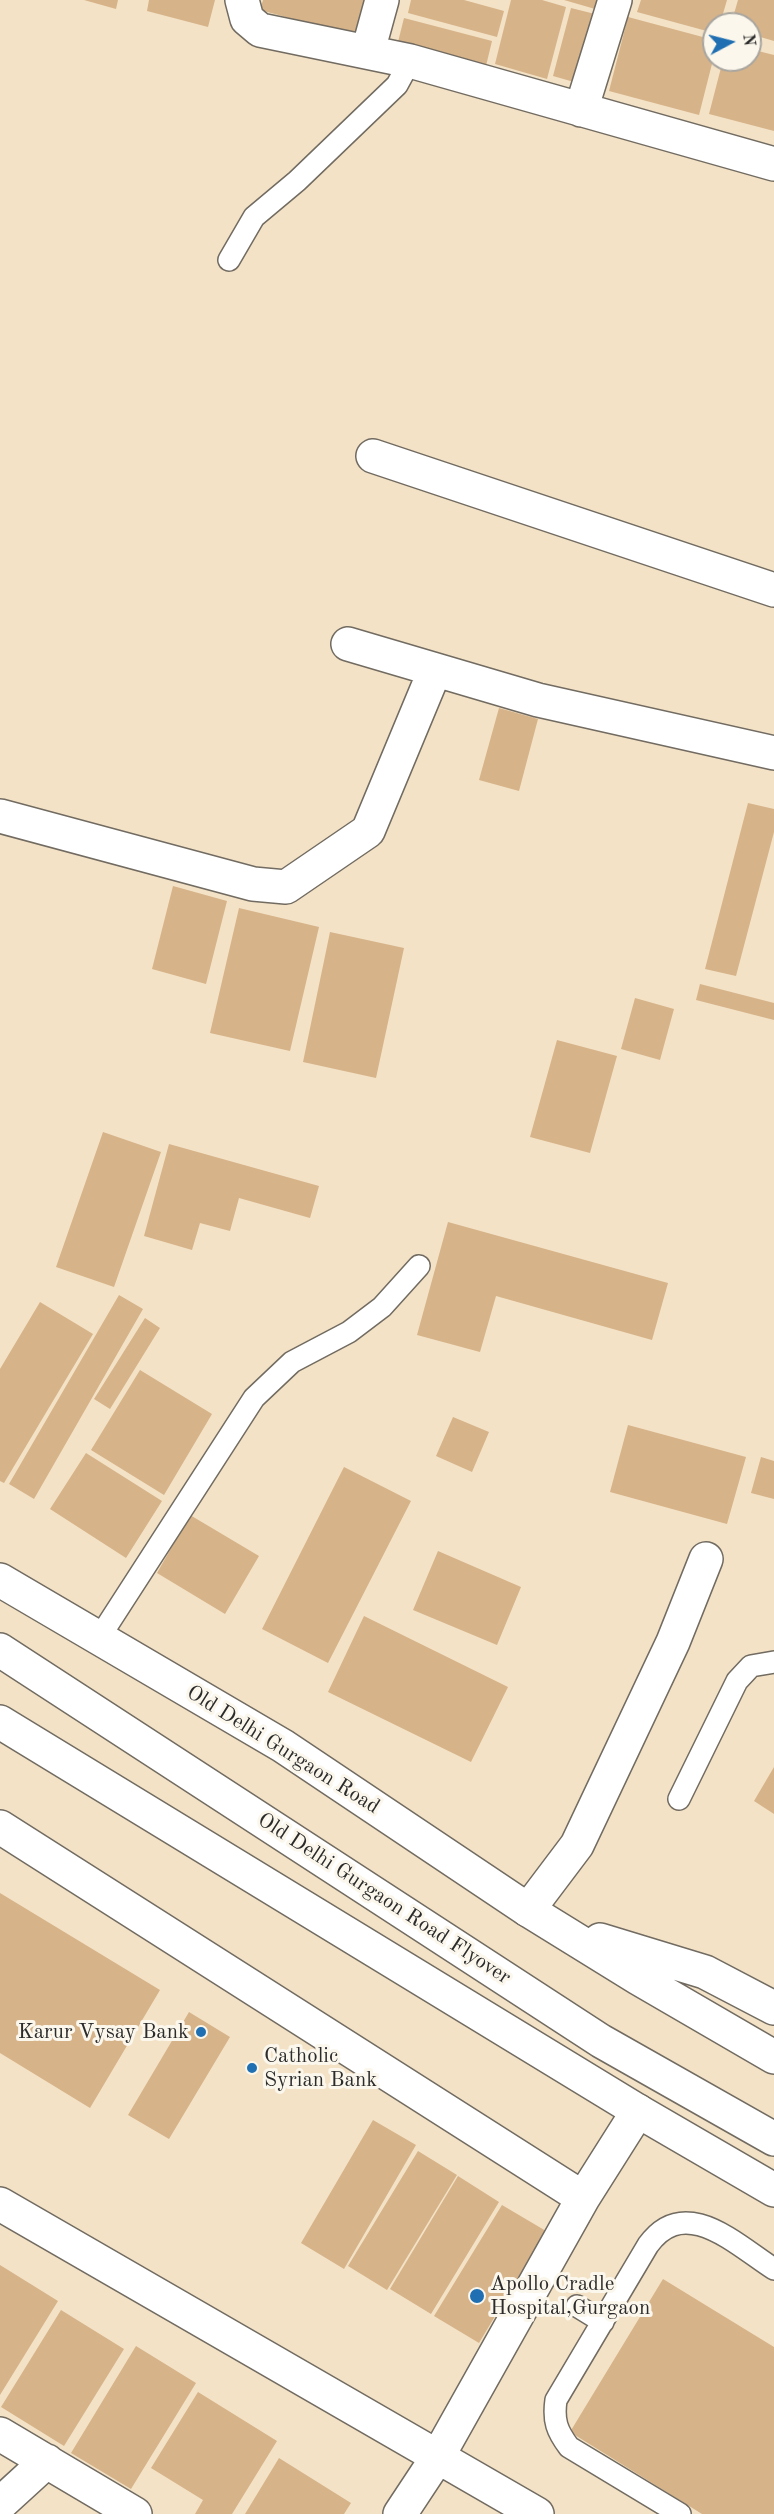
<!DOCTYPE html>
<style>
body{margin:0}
#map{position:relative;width:774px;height:2514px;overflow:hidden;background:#f3e2c6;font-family:"Old Standard TT",serif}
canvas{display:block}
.north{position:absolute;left:702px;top:12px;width:60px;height:60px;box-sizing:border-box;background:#fbf7ec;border:2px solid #a8a59f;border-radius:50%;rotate:83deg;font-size:16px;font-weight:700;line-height:24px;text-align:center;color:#2b2b2b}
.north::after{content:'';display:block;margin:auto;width:21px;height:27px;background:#1f6fb2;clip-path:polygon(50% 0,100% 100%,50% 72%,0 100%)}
</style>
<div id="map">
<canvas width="774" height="2514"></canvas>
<div class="north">N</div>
</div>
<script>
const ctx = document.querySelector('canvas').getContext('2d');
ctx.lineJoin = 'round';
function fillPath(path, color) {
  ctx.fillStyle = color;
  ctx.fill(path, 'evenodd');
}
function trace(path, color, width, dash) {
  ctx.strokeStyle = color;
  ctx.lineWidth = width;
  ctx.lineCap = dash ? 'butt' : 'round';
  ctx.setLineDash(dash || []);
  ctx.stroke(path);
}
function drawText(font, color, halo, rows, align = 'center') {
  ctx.font = font + ' "Old Standard TT",serif';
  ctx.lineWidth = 6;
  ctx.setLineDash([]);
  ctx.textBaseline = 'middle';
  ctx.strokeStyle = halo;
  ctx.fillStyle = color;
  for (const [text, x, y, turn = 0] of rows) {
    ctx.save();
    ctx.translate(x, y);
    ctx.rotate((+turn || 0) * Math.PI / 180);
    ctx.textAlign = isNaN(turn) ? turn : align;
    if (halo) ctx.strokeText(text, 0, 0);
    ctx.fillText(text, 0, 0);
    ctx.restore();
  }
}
fillPath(new Path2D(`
 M 84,0 L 118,0 L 116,9 Z
 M 149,0 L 215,0 L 208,27 L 147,11 Z
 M 263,0 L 374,0 L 364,38 L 260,10 Z
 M 411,0 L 464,0 L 504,11 L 497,37 L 408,13 Z
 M 511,0 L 542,0 L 566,7 L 547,79 L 495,64 Z
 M 564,0 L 605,0 L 602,11 Z
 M 641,0 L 727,0 L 720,24 L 714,24 L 714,33 L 637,12 Z
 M 738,0 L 774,0 L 774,41 L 750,34 L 750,24 L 731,24 Z
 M 571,8 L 599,15 L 581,84 L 553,76 Z
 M 628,17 L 714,40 L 714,56 L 699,115 L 609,91 Z
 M 404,18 L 492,41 L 485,70 L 397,46 Z
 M 750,49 L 774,55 L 774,131 L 709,114 L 723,60 L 750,60 Z
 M 499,708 L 538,719 L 519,791 L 479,780 Z
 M 748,803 L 774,809 L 774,832 L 736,976 L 705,969 Z
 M 173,886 L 227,901 L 206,984 L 152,969 Z
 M 239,908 L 319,927 L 290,1051 L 210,1033 Z
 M 330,932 L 404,948 L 376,1078 L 303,1062 Z
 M 700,984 L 774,1003 L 774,1020 L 696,1000 Z
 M 635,998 L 674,1009 L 660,1060 L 621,1049 Z
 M 557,1040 L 617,1056 L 590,1153 L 530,1137 Z
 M 103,1132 L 161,1152 L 114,1287 L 56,1267 Z
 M 169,1144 L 319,1186 L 310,1218 L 239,1198 L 230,1231 L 200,1223 L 192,1250 L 144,1236 Z
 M 448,1222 L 668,1283 L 652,1340 L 496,1296 L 480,1352 L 417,1335 Z
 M 119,1295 L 143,1309 L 34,1499 L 9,1484 Z
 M 40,1302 L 93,1334 L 4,1483 L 0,1481 L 0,1369 Z
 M 145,1318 L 160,1328 L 110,1409 L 94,1399 Z
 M 140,1370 L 212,1414 L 164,1495 L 91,1450 Z
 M 453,1417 L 489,1432 L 472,1472 L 436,1456 Z
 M 628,1425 L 746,1457 L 727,1524 L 610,1492 Z
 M 86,1453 L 162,1501 L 126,1558 L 50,1509 Z
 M 761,1457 L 774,1461 L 774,1499 L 751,1493 Z
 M 344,1467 L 411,1501 L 328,1663 L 262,1629 Z
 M 190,1515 L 259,1556 L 225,1614 L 157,1573 Z
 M 438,1551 L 521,1587 L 497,1645 L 413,1610 Z
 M 364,1616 L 508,1687 L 471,1762 L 328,1692 Z
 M 774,1767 L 774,1814 L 754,1801 Z
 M 0,1893 L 160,1990 L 90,2108 L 0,2053 Z
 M 189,2012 L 230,2037 L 169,2139 L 128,2115 Z
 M 373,2120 L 416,2145 L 344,2269 L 301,2243 Z
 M 418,2151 L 457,2175 L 387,2290 L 348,2266 Z
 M 458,2176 L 499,2202 L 431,2314 L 390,2289 Z
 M 502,2205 L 546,2231 L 479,2343 L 434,2316 Z
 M 0,2265 L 58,2301 L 0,2395 Z
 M 663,2279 L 774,2347 L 774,2514 L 702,2514 L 570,2432 Z
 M 61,2310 L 124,2349 L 64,2446 L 1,2407 Z
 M 136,2346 L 196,2383 L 131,2489 L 71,2453 Z
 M 198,2392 L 277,2441 L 232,2514 L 195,2514 L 203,2500 L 151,2468 Z
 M 279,2458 L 351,2503 L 344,2514 L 245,2514 Z`), '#d7b389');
const service = new Path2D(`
 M 229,260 L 254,217 L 297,181 L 397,85 L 410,61
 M 99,1638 L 254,1398 L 292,1362 L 349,1332 L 382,1307 L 419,1266
 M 679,1799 L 737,1681 L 751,1666 L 774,1662
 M 577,2306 L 603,2322
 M 680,2514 L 569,2447 C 557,2431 553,2421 556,2400 L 648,2245 C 685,2194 735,2244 774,2269`);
const minor = new Path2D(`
 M 242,0 L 247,19 L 260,30 L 410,61 L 774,164
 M 368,51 L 382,0
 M 581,110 L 615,0
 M 373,456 L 774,590
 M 348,644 L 538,700 L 774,753
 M 0,816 L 253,884 L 286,887 L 368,831 L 435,670
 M 0,1827 L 583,2198
 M 528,1910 L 577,1845 L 673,1642 L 706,1559
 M 0,2204 L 537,2514
 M 0,2434 L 135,2514
 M 0,2504 L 47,2461
 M 400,2514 L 437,2458 L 583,2198 L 638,2111`);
const secondary = new Path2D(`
 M 0,1580 L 283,1746 L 528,1910 L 638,1978 L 774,2057
 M 0,1650 L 601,2041 L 774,2139
 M 0,1722 L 638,2111 L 774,2190
 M 600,1940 L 705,1972 L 774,2008`);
trace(service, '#716b61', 24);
trace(minor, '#716b61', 36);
trace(secondary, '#716b61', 36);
trace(service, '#fff', 21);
trace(minor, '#fff', 33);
trace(secondary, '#fff', 33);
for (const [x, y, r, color] of [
 [201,2032,6,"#1f6fb2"],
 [252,2068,6,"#1f6fb2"],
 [477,2296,8,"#1f6fb2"]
]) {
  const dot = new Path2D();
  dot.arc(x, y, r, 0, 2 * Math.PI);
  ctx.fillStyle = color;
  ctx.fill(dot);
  trace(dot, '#fbf7ec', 2);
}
drawText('21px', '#2b2b2b', '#fbf7ec', [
 ["Old Delhi Gurgaon Road",283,1750,32],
 ["Old Delhi Gurgaon Road Flyover",384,1899,33]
]);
drawText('21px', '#2b2b2b', '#fbf7ec', [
 ["Karur Vysay Bank",189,2032,"right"],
 ["Catholic",264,2056],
 ["Syrian Bank",264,2080],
 ["Apollo Cradle",490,2284],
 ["Hospital,Gurgaon",490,2308]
], 'left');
</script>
